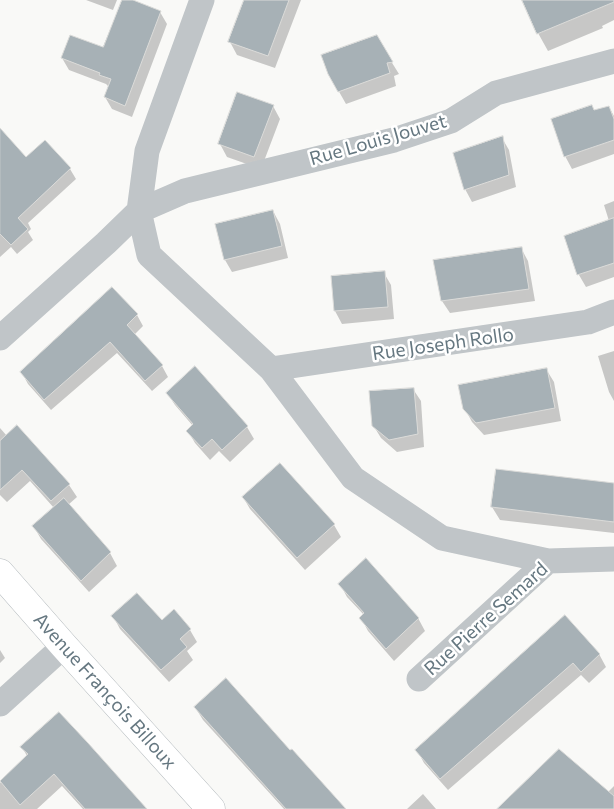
<!DOCTYPE html>
<meta charset="utf-8">
<style>
body{margin:0}
canvas{display:block;background:#f9f9f7}
</style>
<canvas width="614" height="809"></canvas>
<script>
const ctx = document.querySelector('canvas').getContext('2d');
ctx.lineJoin = 'round';
function fillPath(path, color) {
  ctx.fillStyle = color;
  ctx.fill(path, 'evenodd');
}
function trace(path, color, width, dash) {
  ctx.strokeStyle = color;
  ctx.lineWidth = width;
  ctx.lineCap = dash ? 'butt' : 'round';
  ctx.setLineDash(dash || []);
  ctx.stroke(path);
}
function drawText(font, color, halo, rows, align = 'center') {
  ctx.font = font + ' Commissioner,sans-serif';
  ctx.lineWidth = 5;
  ctx.setLineDash([]);
  ctx.textBaseline = 'middle';
  ctx.strokeStyle = halo;
  ctx.fillStyle = color;
  for (const [text, x, y, turn = 0] of rows) {
    ctx.save();
    ctx.translate(x, y);
    ctx.rotate((+turn || 0) * Math.PI / 180);
    ctx.textAlign = isNaN(turn) ? turn : align;
    if (halo) ctx.strokeText(text, 0, 0);
    ctx.fillText(text, 0, 0);
    ctx.restore();
  }
}
fillPath(new Path2D(`
 M 86,0 L 117,0 L 113,10 Z
 M 123,0 L 130,0 L 160,12 L 167,24 L 132,117 L 112,109 L 105,97 L 109,87 L 106,84 L 69,70 L 62,58 L 104,49 Z
 M 245,0 L 301,0 L 275,68 L 237,55 L 230,42 Z
 M 539,0 L 614,0 L 614,20 L 602,26 L 603,28 L 548,51 L 538,33 Z
 M 376,37 L 399,74 L 394,76 L 396,86 L 346,104 L 329,74 Z
 M 273,106 L 280,119 L 261,169 L 227,157 L 220,144 Z
 M 609,107 L 614,116 L 614,154 L 572,169 L 565,156 L 594,111 Z
 M 0,129 L 26,159 L 45,141 L 70,169 L 76,179 L 28,223 L 31,229 L 28,232 L 33,240 L 17,254 L 11,247 L 0,257 Z
 M 502,138 L 509,150 L 516,187 L 472,202 L 465,189 Z
 M 614,201 L 614,277 L 586,287 L 579,275 L 565,237 L 609,221 L 604,205 Z
 M 273,211 L 280,224 L 288,258 L 232,272 L 225,260 Z
 M 521,248 L 528,261 L 535,301 L 450,313 L 442,301 Z
 M 384,273 L 391,285 L 394,319 L 342,324 L 335,311 L 332,278 Z
 M 137,315 L 143,326 L 134,335 L 162,366 L 168,377 L 152,391 L 117,353 L 51,410 L 28,384 L 22,373 Z
 M 614,351 L 614,401 L 609,392 L 598,356 Z
 M 195,368 L 247,427 L 254,439 L 230,462 L 219,451 L 210,460 L 195,443 L 188,431 L 193,426 L 175,405 L 167,393 Z
 M 546,369 L 554,382 L 561,421 L 484,435 L 472,422 L 465,409 Z
 M 413,389 L 421,401 L 424,447 L 397,452 L 381,438 L 373,425 Z
 M 17,427 L 69,485 L 77,497 L 68,505 L 110,553 L 117,566 L 89,592 L 41,539 L 34,527 L 54,508 L 30,481 L 7,502 L 0,495 L 0,428 L 7,436 Z
 M 614,484 L 614,533 L 500,520 L 492,507 Z
 M 243,497 L 334,525 L 341,537 L 305,570 L 250,509 Z
 M 340,584 L 418,618 L 425,631 L 394,661 L 368,631 L 361,618 L 364,615 L 347,597 Z
 M 113,616 L 162,622 L 190,630 L 197,642 L 187,651 L 193,660 L 169,682 L 120,629 Z
 M 565,616 L 599,654 L 606,667 L 589,683 L 581,675 L 448,790 L 424,763 L 417,750 Z
 M 0,650 L 5,658 L 0,663 Z
 M 195,707 L 344,809 L 284,809 L 203,720 Z
 M 22,747 L 146,809 L 83,809 L 62,786 L 37,809 L 0,809 L 0,783 L 27,756 Z
 M 614,786 L 614,809 L 499,809 L 608,792 Z
 M 423,794 L 436,809 L 407,809 Z`), '#0003');
const building = new Path2D(`
 M 122,0 L 133,0 L 161,11 L 125,106 L 104,97 L 111,79 L 99,75 L 100,73 L 61,58 L 70,35 L 103,47 Z
 M 244,0 L 289,0 L 268,56 L 228,42 Z
 M 522,0 L 614,0 L 614,2 L 537,34 Z
 M 377,35 L 393,62 L 387,63 L 390,73 L 338,92 L 328,74 L 321,55 Z
 M 237,92 L 274,105 L 254,157 L 218,144 Z
 M 592,105 L 594,110 L 609,106 L 614,119 L 614,140 L 564,157 L 551,119 Z
 M 0,128 L 26,157 L 45,140 L 71,168 L 18,218 L 28,229 L 11,245 L 0,234 Z
 M 503,136 L 509,175 L 464,190 L 453,153 Z
 M 273,210 L 282,246 L 224,260 L 215,224 Z
 M 614,218 L 614,263 L 577,275 L 564,236 Z
 M 522,247 L 529,289 L 441,301 L 433,260 Z
 M 385,271 L 388,307 L 334,311 L 331,276 Z
 M 112,287 L 138,314 L 127,325 L 163,365 L 145,381 L 110,342 L 44,400 L 20,372 Z
 M 195,366 L 248,426 L 222,450 L 212,439 L 202,448 L 186,431 L 193,424 L 166,393 Z
 M 547,368 L 555,408 L 476,423 L 463,409 L 458,385 Z
 M 414,388 L 418,434 L 389,440 L 372,426 L 369,391 Z
 M 17,425 L 70,484 L 51,501 L 22,470 L 0,490 L 0,441 Z
 M 280,463 L 335,524 L 297,558 L 242,497 Z
 M 496,469 L 614,483 L 614,522 L 491,507 Z
 M 64,498 L 111,552 L 81,581 L 32,526 Z
 M 366,558 L 419,618 L 386,649 L 359,618 L 364,613 L 338,584 Z
 M 137,593 L 162,620 L 174,609 L 191,629 L 180,639 L 187,647 L 161,670 L 111,616 Z
 M 565,615 L 600,654 L 581,672 L 573,663 L 440,779 L 415,750 Z
 M 226,678 L 290,750 L 292,749 L 346,809 L 286,809 L 194,707 Z
 M 59,712 L 88,743 L 147,809 L 85,809 L 54,774 L 20,805 L 0,781 L 28,754 L 20,747 Z
 M 559,749 L 614,796 L 614,809 L 497,809 Z`);
fillPath(building, '#a7b1b6');
trace(building, '#dbdbd9', 1);
const secondary = new Path2D(`
 M 0,573 L 64,646 L 211,809`);
trace(secondary, '#b3b9bd', 29);
trace(new Path2D(`
 M 139,211 L 149,255 L 271,369 L 353,478 L 442,538 L 548,561
 M 139,211 L 185,191 L 394,140 L 451,121 L 496,93 L 614,61
 M 0,338 L 106,243 L 139,211 L 147,151 L 202,0
 M 271,369 L 588,322 L 614,312
 M 419,679 L 548,561 L 614,559
 M 0,704 L 64,646`), '#c0c5c8', 25);
trace(secondary, '#fff', 28);
drawText('19px', '#657780', '#fff', [
 ["Rue Louis Jouvet",378,140,-16],
 ["Rue Joseph Rollo",443,344,-8],
 ["Rue Pierre Semard",486,619,-42],
 ["Avenue François Billoux",105,691,48]
]);
</script>
